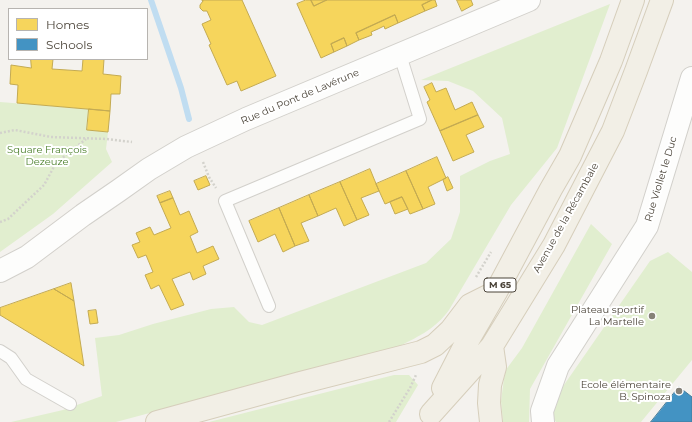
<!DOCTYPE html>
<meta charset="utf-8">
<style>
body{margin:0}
#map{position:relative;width:692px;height:422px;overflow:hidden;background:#f4f2ee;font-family:Montserrat,sans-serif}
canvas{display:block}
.legend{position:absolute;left:8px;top:8px;width:140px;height:52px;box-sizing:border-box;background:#fff;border:1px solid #b7b4b0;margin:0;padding:5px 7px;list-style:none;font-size:12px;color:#4b4439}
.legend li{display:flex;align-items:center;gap:8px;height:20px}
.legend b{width:20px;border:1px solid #b7b4b0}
</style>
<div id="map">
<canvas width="692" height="422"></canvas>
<ul class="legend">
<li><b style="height:11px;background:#f6d55c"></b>Homes</li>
<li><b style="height:11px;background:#4393c3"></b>Schools</li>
</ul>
</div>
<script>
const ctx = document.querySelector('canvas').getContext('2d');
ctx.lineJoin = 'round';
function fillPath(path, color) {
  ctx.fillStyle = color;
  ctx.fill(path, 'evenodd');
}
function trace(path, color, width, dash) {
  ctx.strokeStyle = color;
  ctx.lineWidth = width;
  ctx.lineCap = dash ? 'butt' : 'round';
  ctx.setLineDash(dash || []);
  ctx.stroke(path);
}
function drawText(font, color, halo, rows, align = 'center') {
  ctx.font = font + ' Montserrat,sans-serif';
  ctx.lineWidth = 4;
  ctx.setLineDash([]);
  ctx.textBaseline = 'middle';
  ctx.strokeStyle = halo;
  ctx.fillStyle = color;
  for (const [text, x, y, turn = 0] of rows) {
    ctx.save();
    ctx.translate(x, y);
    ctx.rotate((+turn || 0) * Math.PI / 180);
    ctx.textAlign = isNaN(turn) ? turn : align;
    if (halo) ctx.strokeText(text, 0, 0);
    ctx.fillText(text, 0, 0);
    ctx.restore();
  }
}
fillPath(new Path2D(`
 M 610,4 L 557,148 L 511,205 L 449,310 C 435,329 421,335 400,346 L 116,422 L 11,422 L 63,410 L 102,396 L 95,338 L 119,335 L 153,324 L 211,309 L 234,307 L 249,322 L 262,325 L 426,263 L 451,239 L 460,212 L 460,176 L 490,161 L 510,154 L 502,118 L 473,91 L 448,81 L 421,80 Z
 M 0,102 L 89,109 L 87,130 L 108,132 L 106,149 L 112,162 L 53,214 L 0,252 Z
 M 591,224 L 612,244 L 530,389 L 529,422 L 503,422 L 501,401 L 505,371 L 522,348 Z
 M 668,252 L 692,272 L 692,360 L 641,422 L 556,422 L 553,417 L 557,395 L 650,261 Z
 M 394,375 L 409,375 L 418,385 L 396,422 L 209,422 Z`), '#e1eecf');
const homes = new Path2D(`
 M 202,0 L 242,0 L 276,76 L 241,91 L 237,81 L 227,85 L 209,45 L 211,44 L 202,24 L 211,20 L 207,11 L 203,11 L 200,8 L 200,5 L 203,1 Z
 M 306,0 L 311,0 L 314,6 L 326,0 L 432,0 L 422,5 L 425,11 L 398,23 L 395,15 L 356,33 L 359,40 L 347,46 L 344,38 L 331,44 L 334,52 L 321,58 L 297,4 Z
 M 311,0 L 327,0 L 314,6 Z
 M 432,0 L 435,0 L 437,6 L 425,11 L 422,5 Z
 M 457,0 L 471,0 L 473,5 L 462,11 Z
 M 395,15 L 398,23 L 385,29 L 384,26 L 378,29 L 371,32 L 372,35 L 359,40 L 356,33 Z
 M 344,38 L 347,46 L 334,52 L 331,44 Z
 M 31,59 L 53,59 L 52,69 L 82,71 L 83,59 L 104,59 L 103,74 L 121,76 L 120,94 L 111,94 L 110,111 L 17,103 L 18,85 L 10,84 L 11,65 L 31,68 Z
 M 432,83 L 436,92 L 446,88 L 455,110 L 472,102 L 478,115 L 440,131 L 427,102 L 430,100 L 424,87 Z
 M 89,109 L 110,111 L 108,132 L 87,130 Z
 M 478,115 L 484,127 L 466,135 L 474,152 L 453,161 L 440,131 Z
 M 437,157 L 446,178 L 428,187 L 435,204 L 423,209 L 406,171 Z
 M 370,169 L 379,191 L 361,198 L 369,215 L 357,220 L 340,182 Z
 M 406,171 L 423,209 L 410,214 L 402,197 L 385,204 L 376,184 Z
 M 206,176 L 210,185 L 198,190 L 194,181 Z
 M 448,177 L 453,188 L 447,191 L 443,180 Z
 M 340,182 L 357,220 L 344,226 L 336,208 L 318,216 L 309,195 Z
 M 170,191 L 173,198 L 160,203 L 157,196 Z
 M 309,195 L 318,216 L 301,223 L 309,241 L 295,246 L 279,208 Z
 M 402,197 L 408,209 L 395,214 L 390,202 Z
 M 173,198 L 180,215 L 189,211 L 198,232 L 190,236 L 197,253 L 213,246 L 219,259 L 203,266 L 206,274 L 193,280 L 190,272 L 172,279 L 184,305 L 171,310 L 159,285 L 151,289 L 145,275 L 153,272 L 146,255 L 138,258 L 132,245 L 140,242 L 136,233 L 150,227 L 154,235 L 171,228 L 160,203 Z
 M 279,208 L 295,246 L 283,252 L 275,234 L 258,242 L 249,221 Z
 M 71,283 L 74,301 L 54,289 Z
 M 54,289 L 74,301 L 84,366 L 0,315 L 0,308 Z
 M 96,310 L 98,323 L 90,324 L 88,311 Z`);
fillPath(homes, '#f6d55c');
trace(homes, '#c3aa52', 1);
const schools = new Path2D(`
 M 679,387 L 692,397 L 692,422 L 651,422 Z`);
fillPath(schools, '#4393c3');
trace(schools, '#457b9a', 1);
trace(new Path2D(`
 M 151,0 L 181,88 L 189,119`), '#c0ddf1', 6);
const service = new Path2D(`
 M 269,306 L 225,201 L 420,119 L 400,55
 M 0,351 L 11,358 L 26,379 L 70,404`);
const minor = new Path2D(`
 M 543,422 L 542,411 L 558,366 L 647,226 L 692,78`);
const tertiary = new Path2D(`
 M 0,271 L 27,257 L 83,215 L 118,191 L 149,169 L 186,147 L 246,119 L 529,0`);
const primary = new Path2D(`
 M 443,388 L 463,349 L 496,292 L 551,189 L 570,156 L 611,61 L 633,0
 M 431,414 L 492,346 L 554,245 L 613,131 L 636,71 L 662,0
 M 157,422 L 300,383 L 421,352 L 435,345 L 451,330 L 470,305 L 496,292
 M 491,422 L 489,403 L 490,385 L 495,367 L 492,346`);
trace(service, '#d2d0cb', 14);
trace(minor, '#d2d0cb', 24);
trace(tertiary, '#d2d0cb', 24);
trace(primary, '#d6cebb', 24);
trace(new Path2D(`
 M 0,133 L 15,130 L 51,137 L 107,139 L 132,142
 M 203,162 L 209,177 L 216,188
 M 0,222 L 8,219 L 44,185 L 56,163 L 86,139
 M 476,277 L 491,252
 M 389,422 L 410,388 L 416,375`), '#d3d2cc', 2.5, [2, 2]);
trace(service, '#fdfdfc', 12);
trace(minor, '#fdfdfc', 22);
trace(tertiary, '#fdfdfc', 22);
trace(primary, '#f2efe6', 22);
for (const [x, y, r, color] of [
 [652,316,4,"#868178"],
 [679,391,4,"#868178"]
]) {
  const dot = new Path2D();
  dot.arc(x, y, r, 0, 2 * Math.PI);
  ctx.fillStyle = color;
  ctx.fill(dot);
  trace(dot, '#fff', 1.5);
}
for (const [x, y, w] of [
 [500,285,32]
]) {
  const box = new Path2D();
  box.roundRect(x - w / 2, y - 7, w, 14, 3);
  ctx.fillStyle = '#fff';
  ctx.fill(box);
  trace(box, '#4b4439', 1);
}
drawText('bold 9px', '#4b4439', null, [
 ["M 65",500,285]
]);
drawText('10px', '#4b4439', '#fff', [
 ["Rue du Pont de Lavérune",300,97,-23],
 ["Rue Viollet le Duc",661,179,-73],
 ["Avenue de la Récambale",566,218,-61]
]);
drawText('10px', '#4a7f2a', '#fff', [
 ["Square François",47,150],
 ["Dezeuze",47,162]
]);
drawText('10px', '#4b4439', '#fff', [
 ["Plateau sportif",644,310],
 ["La Martelle",644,322],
 ["Ecole élémentaire",671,385],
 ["B. Spinoza",671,397]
], 'right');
</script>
